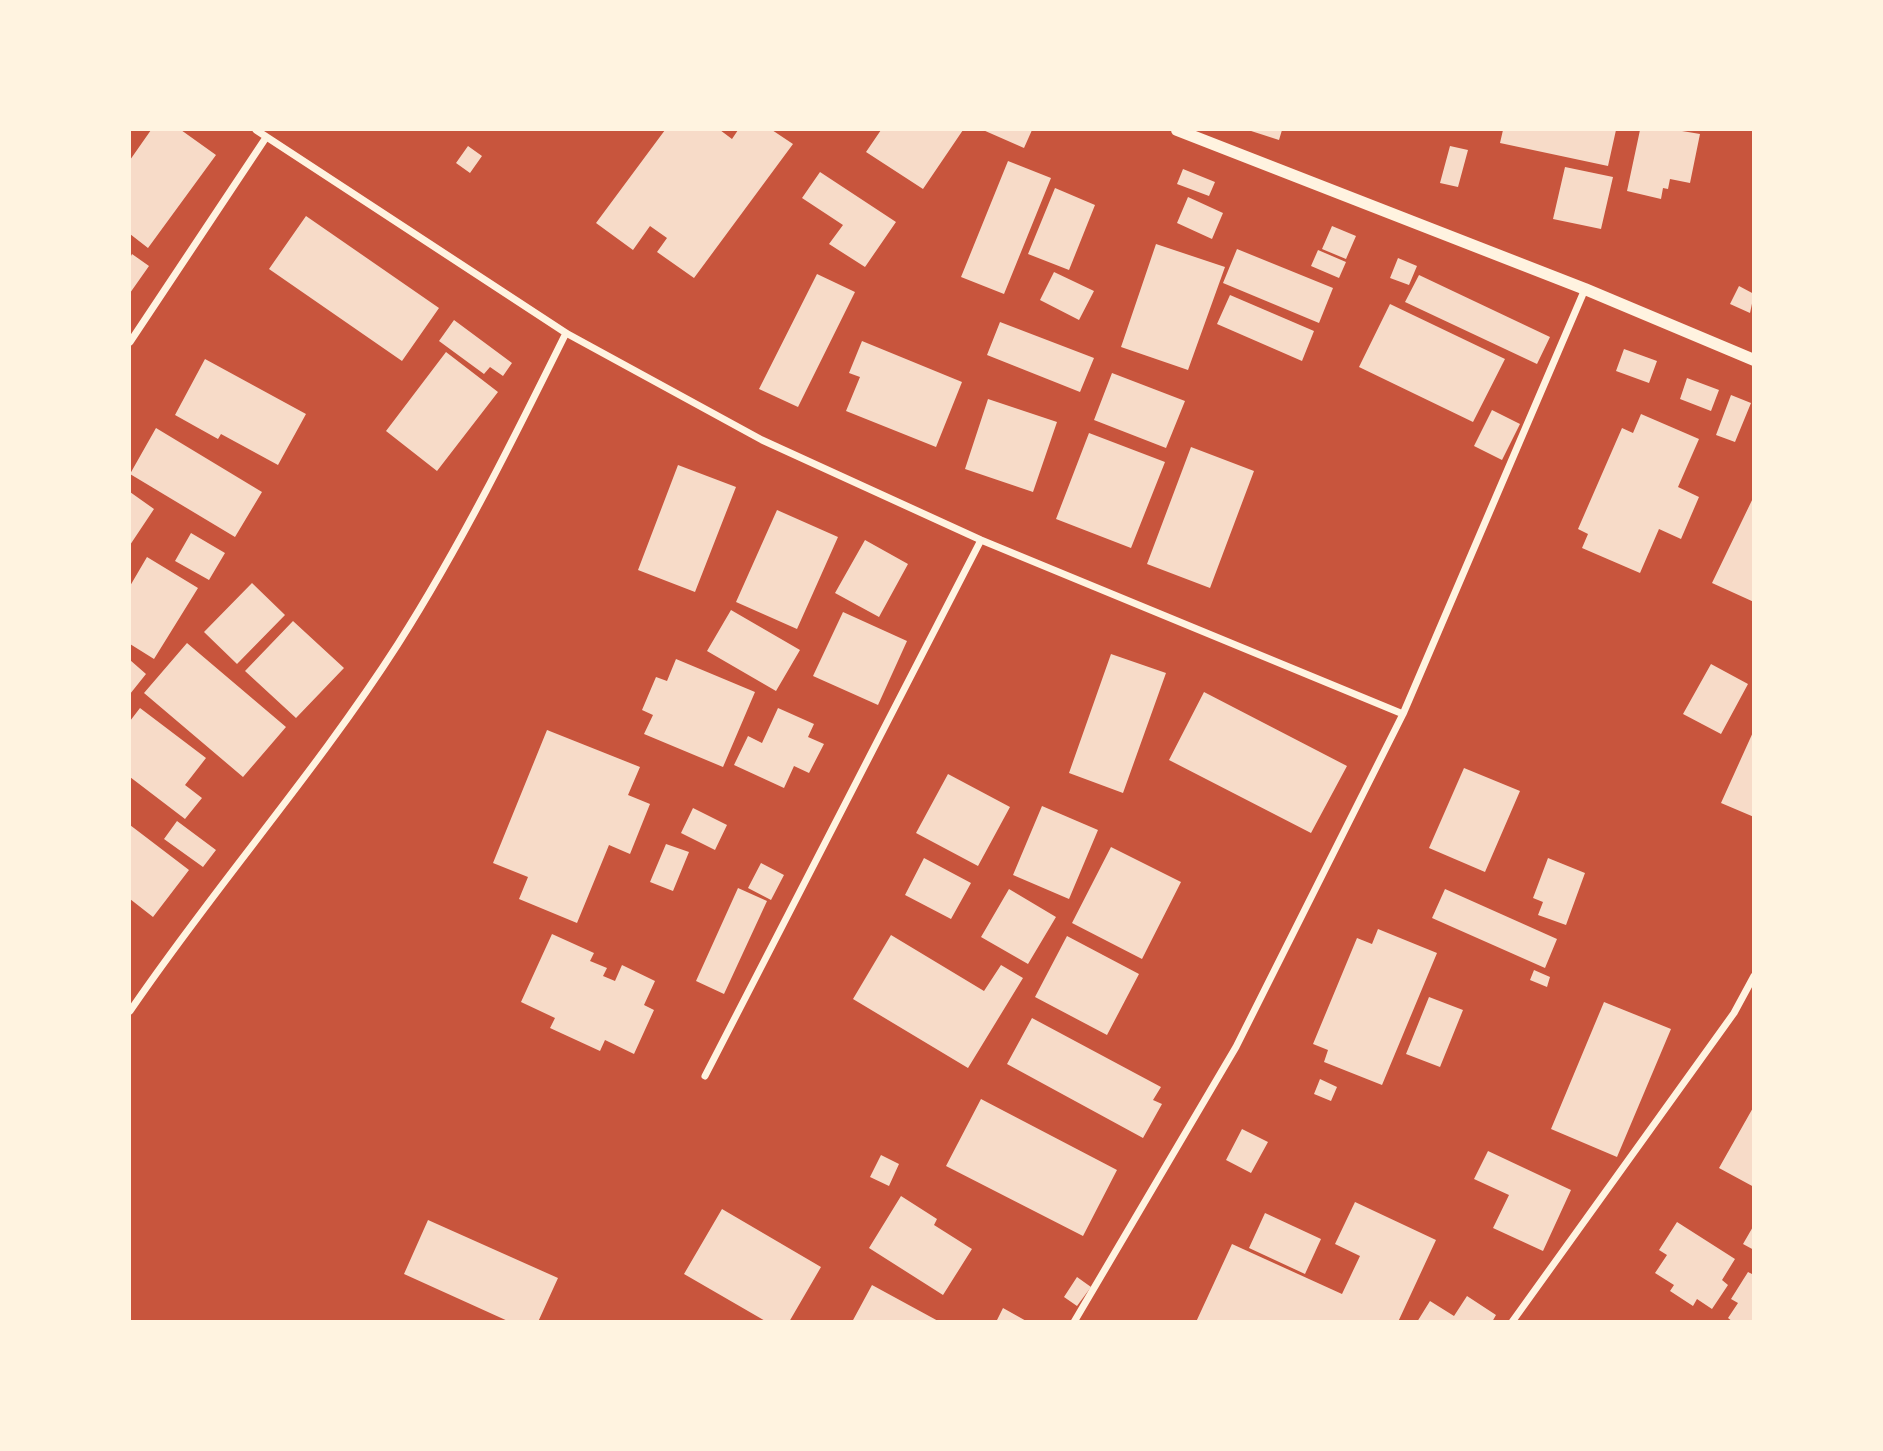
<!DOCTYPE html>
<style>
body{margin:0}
#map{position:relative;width:1883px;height:1451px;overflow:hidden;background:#c8553d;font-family:"DM Sans",sans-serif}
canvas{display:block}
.frame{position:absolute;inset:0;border:131px solid #fff3e0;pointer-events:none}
</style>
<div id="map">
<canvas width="1883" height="1451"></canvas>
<div class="frame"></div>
</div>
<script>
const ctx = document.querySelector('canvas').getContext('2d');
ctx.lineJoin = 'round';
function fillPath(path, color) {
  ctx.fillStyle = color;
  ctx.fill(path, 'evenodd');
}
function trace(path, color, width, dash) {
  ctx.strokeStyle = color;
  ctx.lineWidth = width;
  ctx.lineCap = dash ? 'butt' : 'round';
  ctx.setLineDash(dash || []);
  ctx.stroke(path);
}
fillPath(new Path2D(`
 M 151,130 L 181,130 L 216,155 L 148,248 L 130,234 L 130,160 Z
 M 665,130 L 720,130 L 732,139 L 738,130 L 772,130 L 793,144 L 694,278 L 657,252 L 667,238 L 650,226 L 633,250 L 596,223 Z
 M 881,130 L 963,130 L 923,189 L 866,152 Z
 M 983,130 L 1032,130 L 1024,148 Z
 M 1248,130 L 1282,130 L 1279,140 Z
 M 1503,130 L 1616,130 L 1608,166 L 1500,143 Z
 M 1640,130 L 1676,130 L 1700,134 L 1690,183 L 1670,179 L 1668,189 L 1663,188 L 1661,199 L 1627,191 Z
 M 468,146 L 482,156 L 470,173 L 456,163 Z
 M 1450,146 L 1468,150 L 1458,187 L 1440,183 Z
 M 1008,161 L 1051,178 L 1004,294 L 961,277 Z
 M 1565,167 L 1613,177 L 1601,229 L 1553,219 Z
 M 1183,169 L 1215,182 L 1209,196 L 1177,184 Z
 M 820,172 L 896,222 L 865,267 L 829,244 L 843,225 L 802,198 Z
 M 1055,188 L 1095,205 L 1069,270 L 1028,254 Z
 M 1188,197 L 1223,213 L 1212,239 L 1177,223 Z
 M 306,216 L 439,308 L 402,361 L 269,269 Z
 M 1332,226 L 1356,236 L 1346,259 L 1322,249 Z
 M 1156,244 L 1225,267 L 1188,370 L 1121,347 Z
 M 1237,249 L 1333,288 L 1319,323 L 1223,283 Z
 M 1318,250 L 1346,262 L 1339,278 L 1311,266 Z
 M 132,254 L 149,266 L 130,293 L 130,258 Z
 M 1398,258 L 1417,266 L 1409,285 L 1390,278 Z
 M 1054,272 L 1094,291 L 1079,320 L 1040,300 Z
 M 817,274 L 855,292 L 798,407 L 759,389 Z
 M 1419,275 L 1550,337 L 1537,364 L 1405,302 Z
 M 1739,286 L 1754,294 L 1750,313 L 1730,304 Z
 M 1230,295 L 1314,331 L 1302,361 L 1217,324 Z
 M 1390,304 L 1505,359 L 1473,422 L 1359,367 Z
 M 454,320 L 512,363 L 503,376 L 490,367 L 484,374 L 439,341 Z
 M 1000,322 L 1094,358 L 1080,392 L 987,355 Z
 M 862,341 L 962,382 L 936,447 L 846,411 L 860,377 L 849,373 Z
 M 1624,349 L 1657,361 L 1649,383 L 1616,371 Z
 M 446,352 L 498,392 L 437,471 L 386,431 Z
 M 205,359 L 306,414 L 278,465 L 221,434 L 218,439 L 175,415 Z
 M 1112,373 L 1185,401 L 1166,448 L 1094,420 Z
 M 1687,378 L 1719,390 L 1711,411 L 1680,399 Z
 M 1731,395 L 1751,403 L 1735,442 L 1716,435 Z
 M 988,399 L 1057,422 L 1033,492 L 965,469 Z
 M 1492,410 L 1520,424 L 1502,460 L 1474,446 Z
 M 1641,414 L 1699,439 L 1678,487 L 1699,497 L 1681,539 L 1659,529 L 1640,573 L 1582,548 L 1588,534 L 1578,529 L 1622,428 L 1633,433 Z
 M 156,428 L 262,492 L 235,537 L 130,474 Z
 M 1089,433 L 1165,462 L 1131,548 L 1056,519 Z
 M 1191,447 L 1254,471 L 1210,588 L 1147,564 Z
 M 678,465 L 736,487 L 695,592 L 638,570 Z
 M 130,492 L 154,509 L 130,545 Z
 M 1754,496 L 1754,602 L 1712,583 Z
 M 777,510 L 838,537 L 797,629 L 736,602 Z
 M 191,533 L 225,553 L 209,580 L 175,561 Z
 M 865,540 L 908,564 L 879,617 L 835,593 Z
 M 147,557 L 198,588 L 154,659 L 130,644 L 130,586 Z
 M 252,583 L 285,615 L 237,664 L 204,632 Z
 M 731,610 L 800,650 L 776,691 L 707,651 Z
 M 843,612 L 907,641 L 878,705 L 813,676 Z
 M 293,621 L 344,668 L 296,718 L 245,671 Z
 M 187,643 L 286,727 L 243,777 L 144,693 Z
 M 1111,654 L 1166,673 L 1123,793 L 1069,773 Z
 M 676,659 L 755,692 L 723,767 L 644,734 L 653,715 L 642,710 L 656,677 L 667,681 Z
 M 130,660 L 146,674 L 130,694 Z
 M 1711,664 L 1748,684 L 1721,734 L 1683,714 Z
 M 1204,692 L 1347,766 L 1311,833 L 1169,760 Z
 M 140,708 L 206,758 L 185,785 L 202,798 L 185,819 L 130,777 L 130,721 Z
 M 778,708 L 814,724 L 808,737 L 824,744 L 809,773 L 794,766 L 784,788 L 734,765 L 748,736 L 762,743 Z
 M 547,730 L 640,767 L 628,795 L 650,804 L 630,854 L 609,845 L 577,923 L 519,899 L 528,877 L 493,863 Z
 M 1754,730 L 1754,817 L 1721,803 Z
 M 1464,768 L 1520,791 L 1485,872 L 1429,848 Z
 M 948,774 L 1010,807 L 978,866 L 916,833 Z
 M 1042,806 L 1098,830 L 1069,899 L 1013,875 Z
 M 693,808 L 727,825 L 715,850 L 681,833 Z
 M 177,821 L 216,850 L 203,867 L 164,839 Z
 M 130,825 L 189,870 L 153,917 L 130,899 Z
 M 666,844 L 689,852 L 673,891 L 650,882 Z
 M 1111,847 L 1181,882 L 1142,959 L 1072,923 Z
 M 924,858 L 971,883 L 951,919 L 905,895 Z
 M 1548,858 L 1585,873 L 1566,925 L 1538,915 L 1543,902 L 1533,898 Z
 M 761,863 L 784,875 L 771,900 L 748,888 Z
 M 738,888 L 767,901 L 724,994 L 696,981 Z
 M 1009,889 L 1056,917 L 1028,964 L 981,937 Z
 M 1445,889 L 1557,939 L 1545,968 L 1432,918 Z
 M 1378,929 L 1437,953 L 1382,1085 L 1324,1062 L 1328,1050 L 1313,1044 L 1357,938 L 1372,944 Z
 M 552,934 L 594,953 L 590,961 L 607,968 L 603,976 L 615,981 L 622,965 L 655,981 L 644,1005 L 654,1010 L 634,1054 L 605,1040 L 600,1051 L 550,1028 L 555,1018 L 521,1002 Z
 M 891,935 L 984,991 L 1001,965 L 1023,978 L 968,1068 L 853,999 Z
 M 1067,936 L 1139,974 L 1107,1035 L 1035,997 Z
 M 1534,970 L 1550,977 L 1547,987 L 1530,980 Z
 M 1429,997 L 1463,1010 L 1440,1067 L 1406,1054 Z
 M 1604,1002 L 1671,1029 L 1617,1157 L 1551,1129 Z
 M 1032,1018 L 1161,1087 L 1153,1100 L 1162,1104 L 1143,1138 L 1007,1064 Z
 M 1320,1079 L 1337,1087 L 1331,1101 L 1314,1094 Z
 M 981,1099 L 1117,1170 L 1083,1236 L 946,1166 Z
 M 1754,1106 L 1754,1187 L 1719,1168 Z
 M 1242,1129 L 1268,1142 L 1251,1173 L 1226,1160 Z
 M 1488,1151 L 1571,1190 L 1543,1251 L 1493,1228 L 1509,1195 L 1474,1179 Z
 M 881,1155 L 899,1164 L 889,1186 L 870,1177 Z
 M 901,1196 L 937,1219 L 934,1225 L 972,1249 L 943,1295 L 869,1248 Z
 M 1355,1202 L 1436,1240 L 1398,1322 L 1196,1322 L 1232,1244 L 1342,1294 L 1360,1256 L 1335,1244 Z
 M 722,1209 L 821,1267 L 789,1322 L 767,1322 L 684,1274 Z
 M 1265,1213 L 1321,1239 L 1305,1274 L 1249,1248 Z
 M 428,1220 L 558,1278 L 538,1322 L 510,1322 L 404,1274 Z
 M 1677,1222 L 1735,1259 L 1722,1280 L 1728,1285 L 1712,1309 L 1697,1299 L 1693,1306 L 1670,1291 L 1674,1285 L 1655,1273 L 1667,1255 L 1659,1250 Z
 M 1754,1225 L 1754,1250 L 1743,1244 Z
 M 1748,1272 L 1754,1275 L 1754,1322 L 1733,1322 L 1728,1318 L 1738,1303 L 1731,1299 Z
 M 1077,1277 L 1091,1287 L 1077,1306 L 1064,1297 Z
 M 872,1285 L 940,1322 L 852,1322 Z
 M 1467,1296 L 1496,1315 L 1492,1322 L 1417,1322 L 1430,1301 L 1454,1316 Z
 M 1003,1308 L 1028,1322 L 996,1322 Z`), '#f7dbc8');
trace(new Path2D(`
 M 256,130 L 566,333 L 762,440 L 981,540 L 1403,714
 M 130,342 L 265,139
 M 130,1011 C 215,886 316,772 398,644 C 461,545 514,438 566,333
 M 705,1076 L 981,540
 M 1074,1322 L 1236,1047 L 1403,714 L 1585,289
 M 1512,1322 L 1734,1013 L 1754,976`), '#fff3e0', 7);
trace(new Path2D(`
 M 1177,130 L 1585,289 L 1754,360`), '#fff3e0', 12);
</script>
